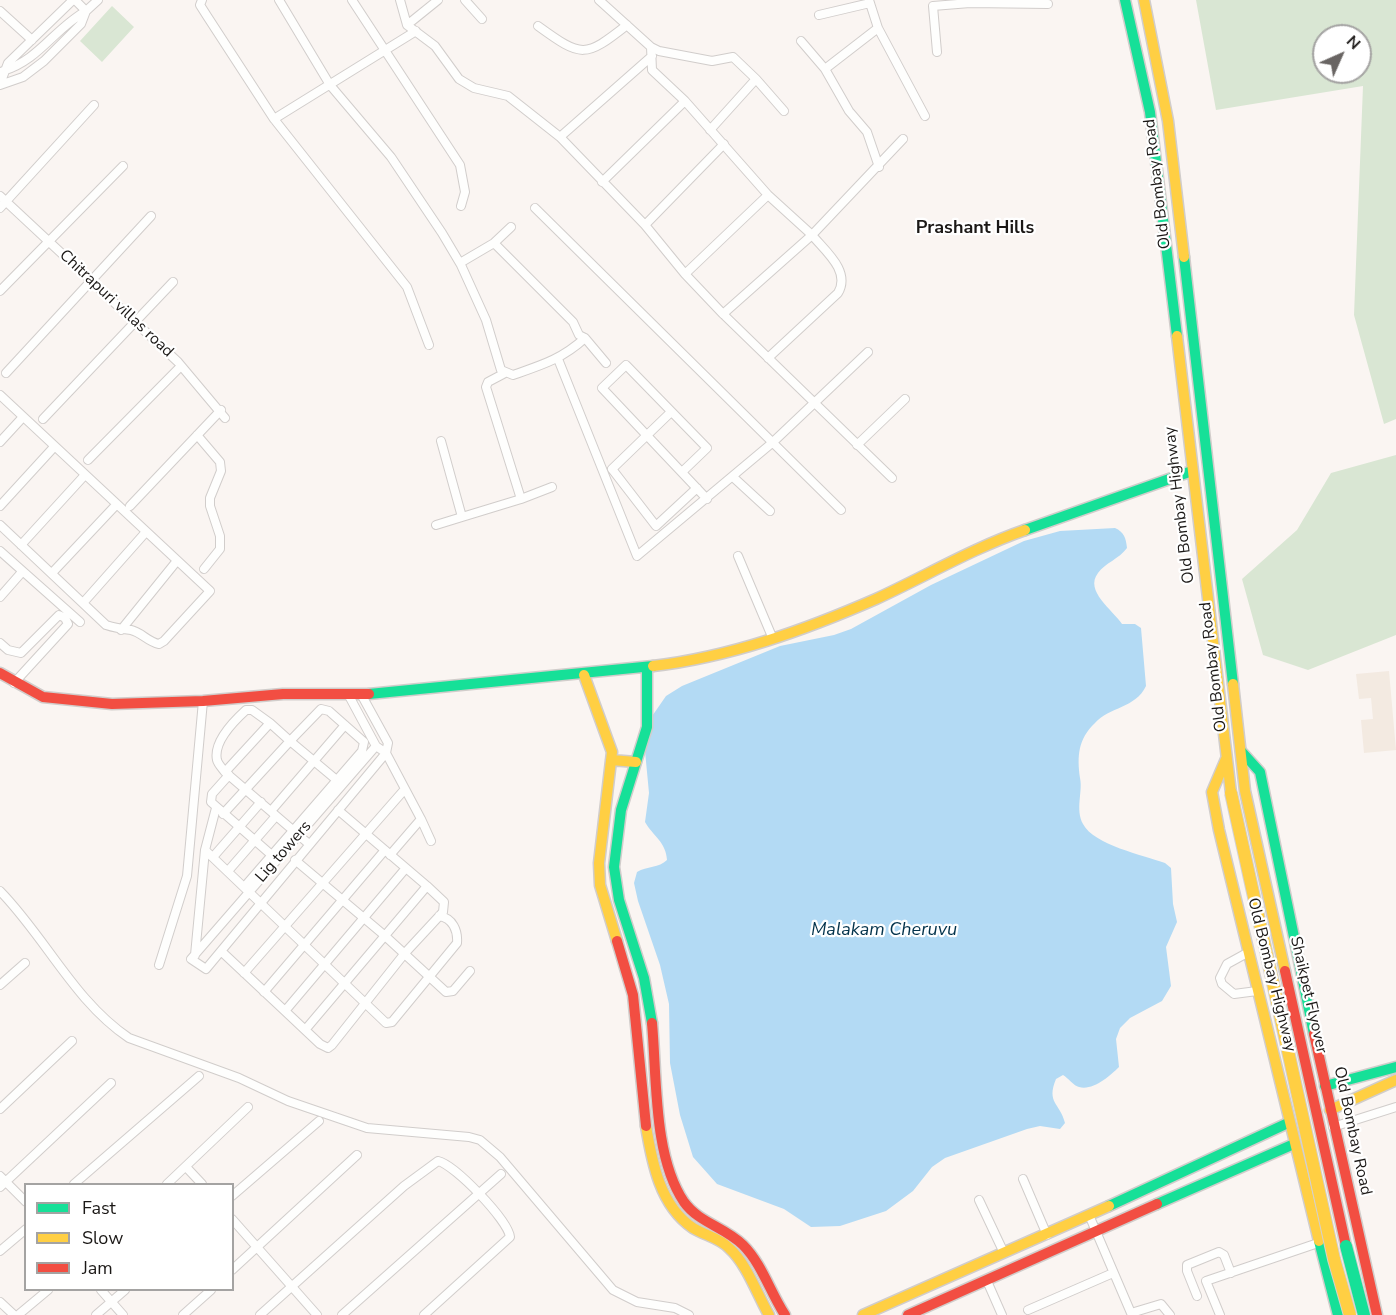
<!DOCTYPE html>
<style>
body{margin:0}
#map{position:relative;width:1396px;height:1315px;overflow:hidden;background:#faf5f2;font-family:"Nunito Sans",sans-serif}
canvas{display:block}
.legend{position:absolute;left:24px;top:1183px;width:210px;height:108px;box-sizing:border-box;background:#fff;border:2px solid #a4a3a2;margin:0;padding:8px 10px;list-style:none;font-size:18px;color:#1b1816}
.legend li{display:flex;align-items:center;gap:12px;height:30px}
.legend b{width:30px;border:2px solid #a4a3a2}
.north{position:absolute;left:1312px;top:24px;width:60px;height:60px;box-sizing:border-box;background:#fff;border:2px solid #a4a3a2;border-radius:50%;rotate:45deg;font-size:16px;font-weight:700;line-height:24px;text-align:center;color:#1b1816}
.north::after{content:'';display:block;margin:auto;width:21px;height:27px;background:#696563;clip-path:polygon(50% 0,100% 100%,50% 72%,0 100%)}
</style>
<div id="map">
<canvas width="1396" height="1315"></canvas>
<ul class="legend">
<li><b style="height:8px;background:#16e098"></b>Fast</li>
<li><b style="height:8px;background:#ffcf43"></b>Slow</li>
<li><b style="height:8px;background:#f24e42"></b>Jam</li>
</ul>
<div class="north">N</div>
</div>
<script>
const ctx = document.querySelector('canvas').getContext('2d');
ctx.lineJoin = 'round';
function fillPath(path, color) {
  ctx.fillStyle = color;
  ctx.fill(path, 'evenodd');
}
function trace(path, color, width, dash) {
  ctx.strokeStyle = color;
  ctx.lineWidth = width;
  ctx.lineCap = dash ? 'butt' : 'round';
  ctx.setLineDash(dash || []);
  ctx.stroke(path);
}
function drawText(font, color, halo, rows, align = 'center') {
  ctx.font = font + ' "Nunito Sans",sans-serif';
  ctx.lineWidth = 4.5;
  ctx.setLineDash([]);
  ctx.textBaseline = 'middle';
  ctx.strokeStyle = halo;
  ctx.fillStyle = color;
  for (const [text, x, y, turn = 0] of rows) {
    ctx.save();
    ctx.translate(x, y);
    ctx.rotate((+turn || 0) * Math.PI / 180);
    ctx.textAlign = isNaN(turn) ? turn : align;
    if (halo) ctx.strokeText(text, 0, 0);
    ctx.fillText(text, 0, 0);
    ctx.restore();
  }
}
fillPath(new Path2D(`
 M 1389,671 L 1396,750 L 1364,753 L 1361,720 L 1373,719 L 1371,698 L 1359,699 L 1356,674 Z`), '#f3eae1');
fillPath(new Path2D(`
 M 1196,0 L 1396,0 L 1396,419 L 1384,424 L 1354,315 L 1363,86 L 1216,110 ZM 1324,36 L 1360,36 L 1360,72 L 1324,72 Z
 M 112,6 L 134,27 L 102,62 L 80,41 Z
 M 1396,455 L 1396,635 L 1308,670 L 1263,655 L 1242,579 L 1297,530 L 1331,473 Z`), '#d9e6d3');
fillPath(new Path2D(`
 M 1115,528 C 1124,532 1126,538 1127,548 C 1119,559 1105,563 1098,573 C 1084,591 1113,610 1122,624 L 1135,624 L 1141,628 L 1146,686 C 1136,708 1109,707 1095,723 C 1078,739 1077,756 1080,778 C 1083,792 1075,809 1083,824 C 1094,845 1143,855 1165,863 L 1171,868 L 1173,904 L 1177,922 L 1166,947 L 1171,986 L 1162,1001 L 1130,1018 L 1120,1028 L 1116,1039 L 1119,1067 C 1110,1076 1093,1091 1079,1087 C 1074,1086 1068,1078 1063,1075 L 1056,1079 C 1046,1103 1060,1103 1065,1123 L 1060,1129 L 1040,1126 L 1027,1129 L 945,1158 L 932,1167 L 913,1191 L 886,1211 L 840,1226 L 811,1227 L 784,1209 L 717,1184 L 693,1157 L 680,1115 L 670,1063 L 669,1004 L 660,965 L 638,901 L 634,883 L 637,872 C 647,866 659,868 667,860 C 666,842 653,836 645,822 L 649,793 L 645,751 L 648,722 L 666,696 L 682,686 L 780,646 L 834,635 L 851,629 L 931,585 L 1024,541 L 1060,531 Z`), '#b3daf4');
const street = new Path2D(`
 M 75,0 L 86,11
 M 202,0 L 200,5 L 207,16 L 274,119 L 407,287 L 429,345
 M 279,0 L 330,85 L 391,157 L 442,233 L 461,265 L 486,320 L 501,370 L 513,375 C 542,365 562,359 585,338 L 579,335 L 573,322 L 494,243
 M 352,0 L 460,165 L 465,192 L 461,206
 M 400,0 L 407,25 L 435,46 L 459,79 L 474,88 L 508,96 L 560,137 L 645,225 L 685,274 L 723,314 L 892,478
 M 465,0 L 482,19
 M 599,0 L 651,47 L 652,70 L 685,101 L 768,195 L 812,235 L 903,139
 M 869,0 L 878,28 L 925,116
 M 0,11 L 32,40
 M 819,15 L 870,3
 M 407,25 L 438,0
 M 538,26 C 582,58 585,58 627,25
 M 878,28 L 825,69 L 849,111 L 867,132 L 879,167
 M 801,41 L 825,69
 M 651,47 L 659,51 L 712,61 L 733,57 L 756,79 L 710,130
 M 937,52 L 933,6 L 970,3 L 1048,4
 M 3,71 C 39,60 54,29 86,11
 M 756,79 L 784,111
 M 0,84 L 8,63 L 73,0
 M 0,85 L 23,77 L 44,61 L 81,24 L 86,11 L 98,0
 M 274,119 L 416,31
 M 560,137 L 652,56
 M 602,182 L 685,101
 M 0,196 L 178,362 L 225,418
 M 0,208 L 94,105
 M 535,208 L 841,510
 M 645,225 L 724,144
 M 460,263 L 494,243 L 511,227
 M 685,274 L 768,195
 M 0,291 L 123,166
 M 723,314 L 812,235 C 825,251 851,271 838,293 L 768,358
 M 585,338 L 606,363
 M 558,359 L 637,556 L 772,443 L 868,352
 M 6,373 L 151,216
 M 0,395 L 210,591 L 164,641 L 159,644 C 148,642 141,632 131,630 C 122,629 115,628 106,625 L 0,525
 M 671,412 L 612,469 L 656,526 L 697,488
 M 43,419 L 173,282
 M 197,435 L 220,462 L 221,471 L 210,498 L 210,506 L 220,536 L 220,549 L 204,569
 M 441,441 L 462,517 L 521,499 L 486,387 L 488,382 L 505,373
 M 0,442 L 23,417
 M 857,445 L 905,399
 M 88,460 L 181,366
 M 682,472 L 707,448 L 626,365 L 602,388 L 707,499
 M 733,477 L 770,511
 M 521,499 L 552,487
 M 0,506 L 54,447
 M 130,506 L 221,410
 M 436,525 L 462,517
 M 21,545 L 84,476
 M 0,551 L 80,622
 M 738,556 L 773,639
 M 52,573 L 116,505
 M 0,597 L 22,572
 M 83,603 L 145,533
 M 121,630 L 176,562
 M 0,643 L 8,650 L 21,653 L 59,615 L 65,618 L 68,624 L 14,683
 M 348,694 L 376,746 L 386,753 L 421,819 L 390,855
 M 361,694 L 388,743 L 386,753 L 206,969 L 191,959 L 376,746
 M 270,723 L 252,710 L 246,710 C 235,720 213,742 217,760 C 218,764 222,768 225,772 L 309,844
 M 225,772 L 270,723 L 290,741 L 321,709 L 329,711 L 364,742 L 362,751 L 245,886
 M 229,775 L 212,794 L 211,802 L 275,858
 M 271,811 L 345,725
 M 223,814 L 290,741 L 339,782
 M 421,819 L 431,841
 M 205,850 L 216,808
 M 213,857 L 261,802
 M 295,860 L 384,935 L 446,992 L 453,991 L 470,971
 M 228,871 L 276,816
 M 0,891 C 46,938 74,1001 129,1038 L 239,1078 L 288,1101 L 367,1128 L 469,1137 L 480,1140 L 500,1157 L 613,1290 L 637,1302 L 675,1308 L 689,1315
 M 221,951 L 285,1011 L 406,868
 M 1247,953 L 1227,964 L 1220,978 L 1222,984 L 1234,994 L 1257,991
 M 195,955 L 205,850 L 386,1023 L 392,1022 L 457,943 C 458,931 453,918 439,916
 M 159,965 L 187,876 L 203,701
 M 244,973 L 405,789
 M 0,985 L 25,963
 M 264,992 L 385,850
 M 285,1011 L 320,1044 L 328,1048 L 332,1045 L 405,953 L 443,912 L 444,902 L 427,886
 M 305,1030 L 427,886 L 338,810
 M 0,1109 L 72,1041
 M 1333,1127 L 1396,1107
 M 187,1168 L 202,1184
 M 0,1176 L 26,1202
 M 1023,1179 L 1047,1235
 M 74,1184 L 199,1076
 M 167,1184 L 248,1107
 M 0,1187 L 111,1083
 M 232,1196 L 319,1121
 M 979,1200 L 1004,1253
 M 1089,1215 L 1131,1313 L 1161,1304 L 1170,1315
 M 232,1219 L 317,1315
 M 0,1251 L 26,1229
 M 232,1270 L 357,1155
 M 987,1281 L 1002,1315
 M 101,1290 L 123,1315
 M 1197,1296 L 1187,1271 L 1187,1265 L 1219,1252 L 1224,1255 L 1231,1273
 M 0,1302 L 14,1315
 M 1028,1310 L 1113,1273
 M 18,1315 L 48,1290
 M 96,1315 L 125,1290
 M 183,1315 L 211,1290
 M 260,1315 L 404,1186 L 438,1161 C 455,1165 508,1220 510,1237 L 424,1315
 M 342,1315 L 501,1174
 M 1220,1315 L 1206,1281 L 1318,1243`);
const fast = new Path2D(`
 M 1125,0 L 1150,112 L 1177,336
 M 1184,257 L 1233,684
 M 1025,530 L 1192,471
 M 647,667 L 647,727 L 621,810 L 614,867 L 619,900 L 644,978 L 652,1023
 M 369,694 L 653,666
 M 1241,751 L 1260,772 L 1314,1034
 M 1325,1086 L 1396,1067
 M 1157,1204 L 1294,1144
 M 1109,1206 L 1288,1123
 M 1319,1241 L 1338,1315`);
const slow = new Path2D(`
 M 1144,0 L 1168,121 L 1184,257
 M 1177,336 L 1231,793
 M 653,666 C 730,657 805,630 876,599 C 926,576 973,548 1025,530
 M 584,675 L 612,752 L 599,863 L 600,885 L 617,941
 M 1233,684 L 1245,791 L 1285,971
 M 1226,759 L 1212,792 L 1219,830 L 1319,1241
 M 611,760 L 636,762
 M 1330,1110 L 1396,1080
 M 646,1126 C 652,1162 660,1206 693,1228 C 704,1235 720,1238 729,1248 C 747,1264 757,1294 769,1315
 M 863,1315 L 1109,1206`);
const jam = new Path2D(`
 M 0,673 L 43,697 L 112,704 L 203,701 L 283,694 L 369,694
 M 617,941 L 633,995 L 646,1126
 M 1285,971 L 1346,1246
 M 652,1023 C 657,1077 653,1156 684,1202 C 699,1223 725,1227 743,1245 C 762,1264 770,1292 785,1315
 M 1314,1034 L 1377,1315
 M 908,1315 L 1157,1204`);
trace(street, '#d1cdcb', 10);
trace(fast, '#d1cdcb', 13);
trace(slow, '#d1cdcb', 13);
trace(jam, '#d1cdcb', 13);
trace(street, '#fefefd', 8);
trace(fast, '#16e098', 10);
trace(slow, '#ffcf43', 10);
trace(jam, '#f24e42', 10);
const fastBridge = new Path2D(`
 M 1346,1246 L 1364,1315`);
const slowBridge = new Path2D(`
 M 1231,793 L 1334,1259 L 1350,1315`);
trace(fastBridge, '#d4d1d0', 14, []);
trace(slowBridge, '#d4d1d0', 14, []);
trace(fastBridge, '#16e098', 12);
trace(slowBridge, '#ffcf43', 12);
drawText('16px', '#1b1816', '#fff', [
 ["Old Bombay Road",1158,184,-97],
 ["Chitrapuri villas road",116,304,43],
 ["Old Bombay Highway",1180,505,-97],
 ["Old Bombay Road",1214,667,-97],
 ["Lig towers",284,852,-49],
 ["Old Bombay Highway",1271,975,76],
 ["Shaikpet Flyover",1308,995,77],
 ["Old Bombay Road",1352,1131,78]
]);
drawText('bold 18px', '#1b1816', '#fff', [
 ["Prashant Hills",975,229]
]);
drawText('italic 18px', '#03334c', '#fff', [
 ["Malakam Cheruvu",884,931]
]);
</script>
